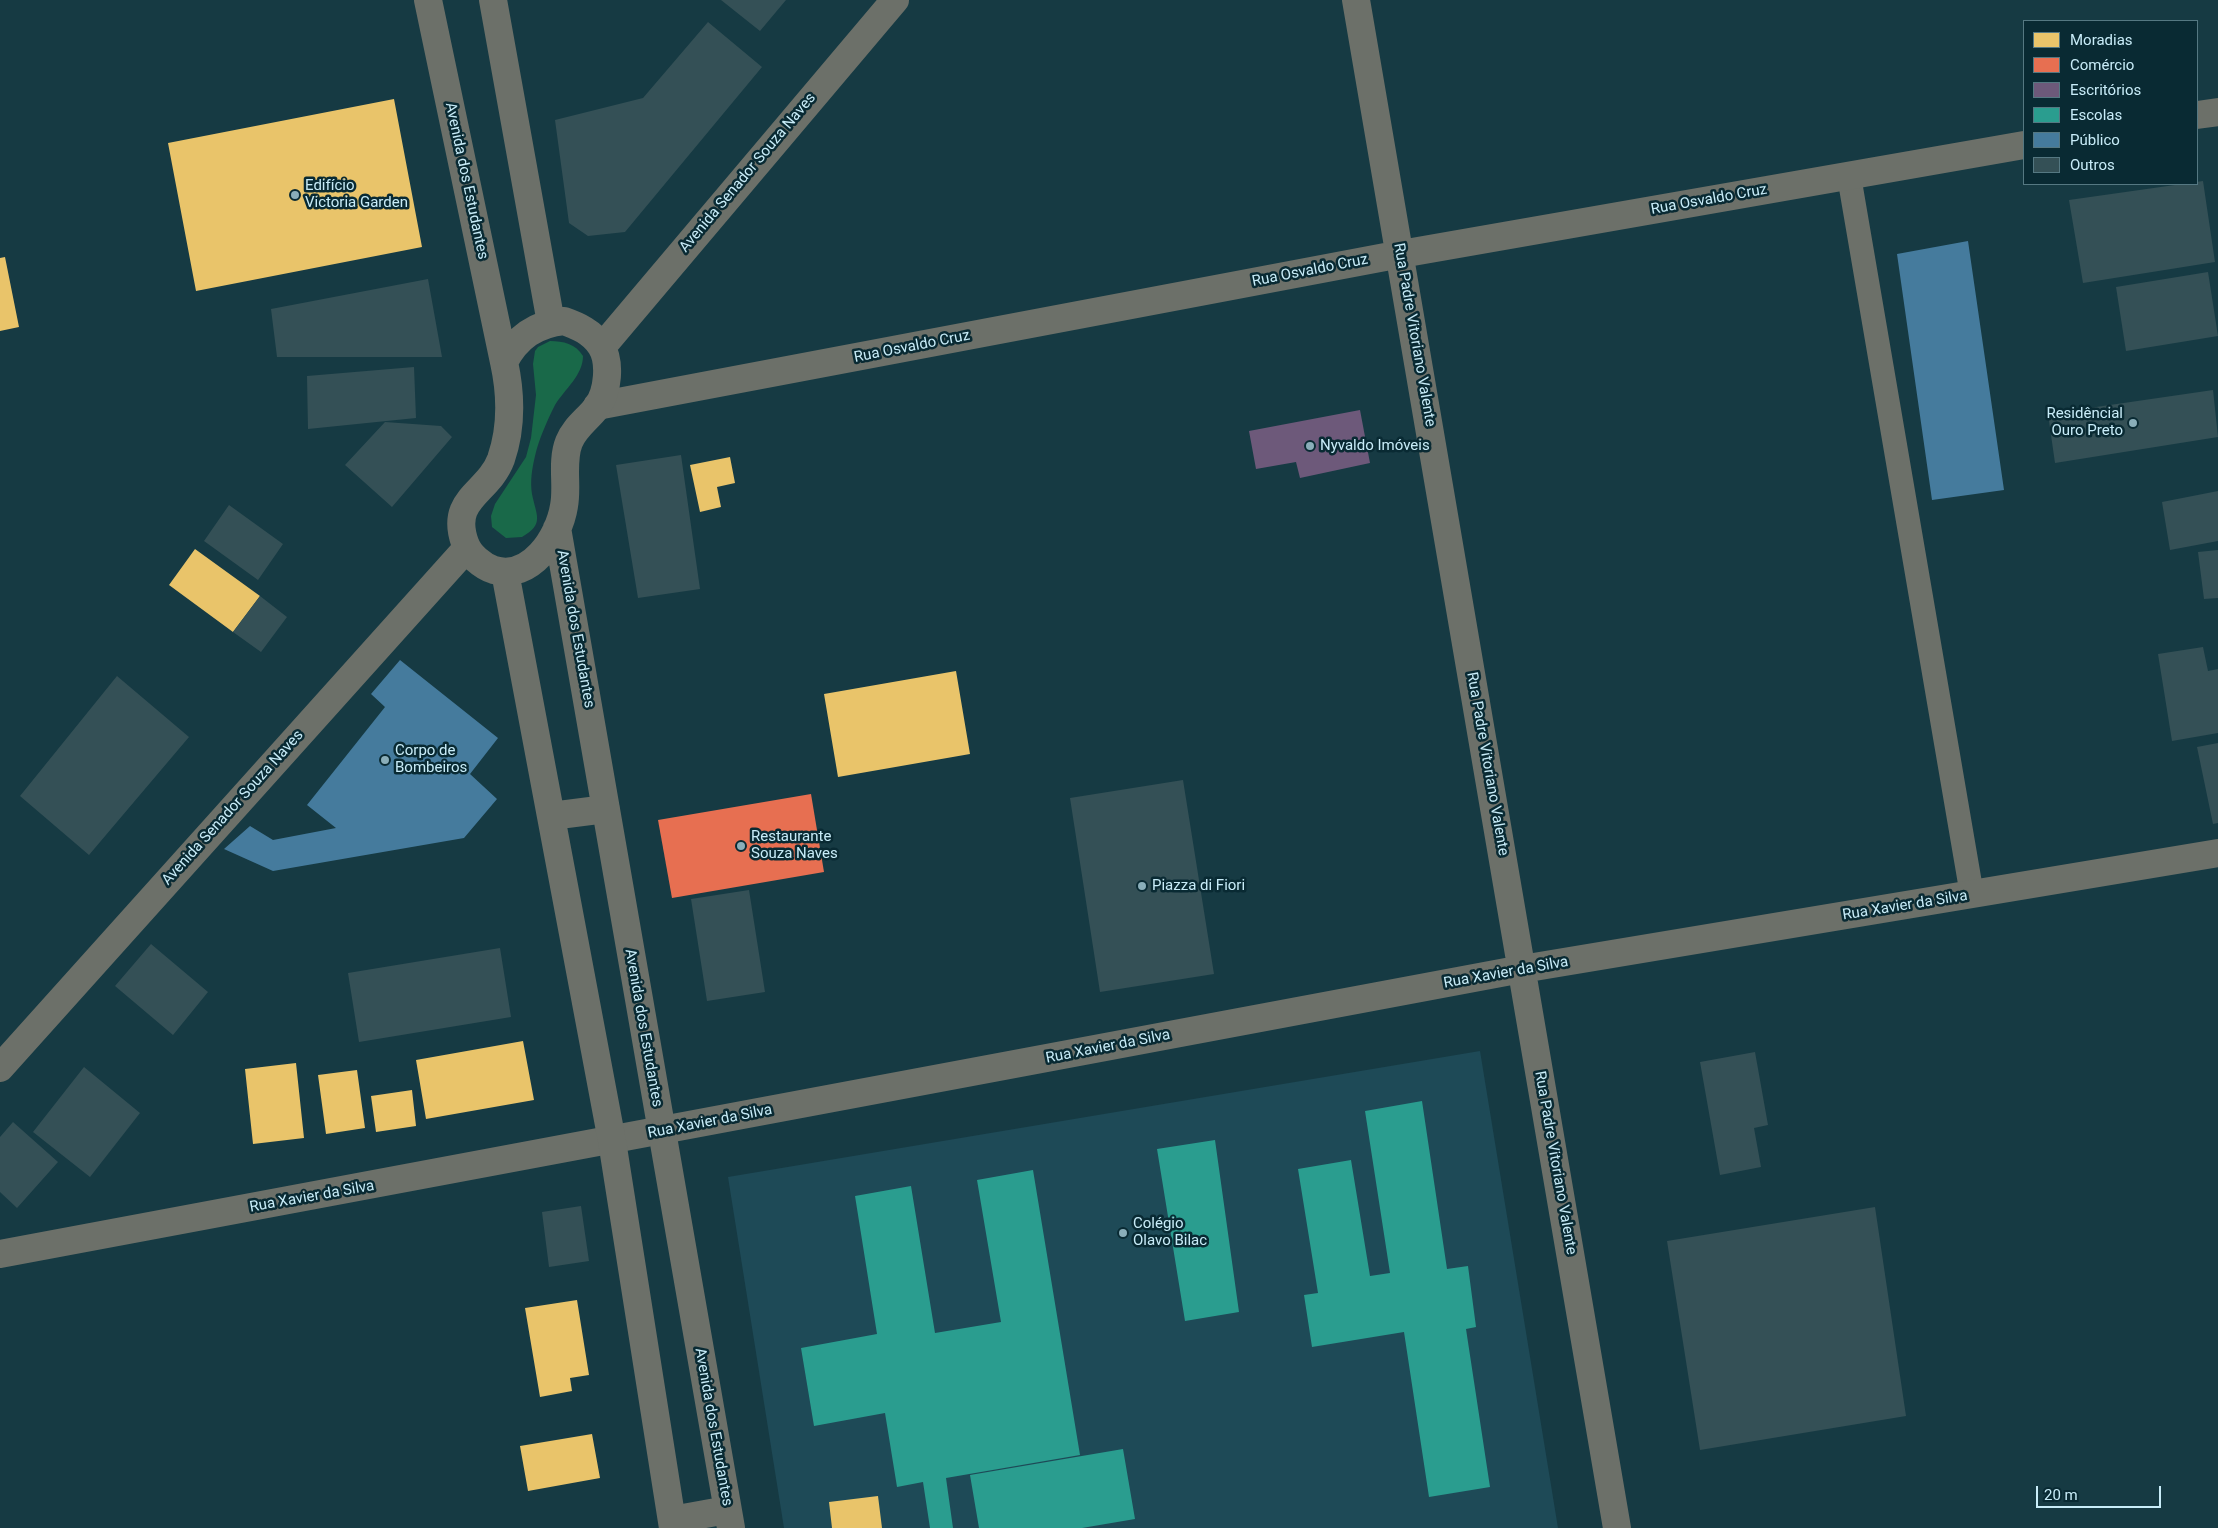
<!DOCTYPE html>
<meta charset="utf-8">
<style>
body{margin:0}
#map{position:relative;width:2218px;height:1528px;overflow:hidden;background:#163a43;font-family:Roboto,sans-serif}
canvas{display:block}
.legend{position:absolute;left:2023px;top:20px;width:175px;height:165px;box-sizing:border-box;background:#092a33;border:1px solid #557882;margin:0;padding:6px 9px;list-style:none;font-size:15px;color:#c8ecf8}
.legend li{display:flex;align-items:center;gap:10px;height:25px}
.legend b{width:25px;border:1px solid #557882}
.scale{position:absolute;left:2036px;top:1486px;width:125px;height:22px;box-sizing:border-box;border:2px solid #c8ecf8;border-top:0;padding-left:6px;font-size:15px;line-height:18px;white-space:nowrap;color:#c8ecf8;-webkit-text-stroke:4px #092a33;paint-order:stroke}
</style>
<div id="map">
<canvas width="2218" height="1528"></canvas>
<ul class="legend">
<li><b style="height:14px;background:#e9c46a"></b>Moradias</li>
<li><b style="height:14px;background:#e76f51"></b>Comércio</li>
<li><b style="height:14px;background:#6d597a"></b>Escritórios</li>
<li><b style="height:14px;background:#2a9d8f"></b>Escolas</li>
<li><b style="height:14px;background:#457b9d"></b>Público</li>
<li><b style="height:14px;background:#345056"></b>Outros</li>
</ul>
<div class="scale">20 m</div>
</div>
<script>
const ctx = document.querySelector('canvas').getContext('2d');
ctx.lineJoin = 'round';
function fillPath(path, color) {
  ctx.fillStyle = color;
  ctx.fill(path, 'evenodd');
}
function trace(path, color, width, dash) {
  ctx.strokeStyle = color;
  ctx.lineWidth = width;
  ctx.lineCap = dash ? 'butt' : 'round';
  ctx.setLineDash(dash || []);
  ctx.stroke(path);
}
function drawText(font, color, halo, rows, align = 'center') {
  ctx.font = font + ' Roboto,sans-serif';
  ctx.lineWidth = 5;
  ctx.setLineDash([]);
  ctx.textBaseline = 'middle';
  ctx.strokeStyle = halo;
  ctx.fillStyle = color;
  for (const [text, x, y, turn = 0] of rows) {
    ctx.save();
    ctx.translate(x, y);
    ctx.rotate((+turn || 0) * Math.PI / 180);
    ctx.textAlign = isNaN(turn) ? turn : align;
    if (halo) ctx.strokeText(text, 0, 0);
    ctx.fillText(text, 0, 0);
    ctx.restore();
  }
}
fillPath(new Path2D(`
 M 1480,1051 L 1558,1528 L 784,1528 L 728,1177 Z`), '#1e4a57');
fillPath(new Path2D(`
 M 550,341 C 563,341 576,344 583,356 C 583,375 565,389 555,405 C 547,421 539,439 535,456 C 532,469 530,481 532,494 C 536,515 545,524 522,537 L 506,538 L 492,527 L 491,516 L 495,504 L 526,457 L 531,438 L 536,395 L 533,364 L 535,351 L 538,347 Z`), '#196949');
fillPath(new Path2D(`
 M 394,99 L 422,247 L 196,291 L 168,143 Z
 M 5,257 L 19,327 L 0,331 L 0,258 Z
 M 730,457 L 735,483 L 717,487 L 721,507 L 700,512 L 690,465 Z
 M 195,549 L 260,596 L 233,632 L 169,585 Z
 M 956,671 L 970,754 L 838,777 L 824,694 Z
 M 523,1041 L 534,1100 L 426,1119 L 416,1060 Z
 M 296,1063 L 304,1138 L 253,1144 L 245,1069 Z
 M 357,1070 L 365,1128 L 326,1134 L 318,1075 Z
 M 412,1090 L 416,1126 L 376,1132 L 371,1096 Z
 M 577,1300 L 589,1375 L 570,1378 L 572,1391 L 540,1397 L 525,1308 Z
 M 592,1434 L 600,1478 L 528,1491 L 520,1446 Z
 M 878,1496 L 882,1528 L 832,1528 L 829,1502 Z`), '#e9c46a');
fillPath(new Path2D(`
 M 811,794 L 824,872 L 672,898 L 658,820 Z`), '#e76f51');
fillPath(new Path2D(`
 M 1360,410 L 1370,463 L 1300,478 L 1296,462 L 1256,469 L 1249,431 Z`), '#6d597a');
fillPath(new Path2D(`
 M 1422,1101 L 1447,1269 L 1468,1266 L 1476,1327 L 1466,1329 L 1490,1487 L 1429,1497 L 1404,1332 L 1312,1347 L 1304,1295 L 1318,1293 L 1298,1169 L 1351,1160 L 1370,1276 L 1390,1273 L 1365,1111 Z
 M 1215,1140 L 1239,1312 L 1185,1321 L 1157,1149 Z
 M 1033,1170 L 1080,1455 L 946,1478 L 953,1528 L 930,1528 L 923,1482 L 897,1487 L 885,1413 L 814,1426 L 801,1348 L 877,1334 L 855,1196 L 911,1186 L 935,1333 L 1001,1322 L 977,1180 Z
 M 1123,1449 L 1135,1519 L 1082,1528 L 979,1528 L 970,1475 Z`), '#2a9d8f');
fillPath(new Path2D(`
 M 1968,241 L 2004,490 L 1932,500 L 1897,254 Z
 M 400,660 L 498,738 L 470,774 L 497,799 L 464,838 L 273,871 L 224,849 L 250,826 L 273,840 L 336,828 L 307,805 L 385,707 L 371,694 Z`), '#457b9d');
fillPath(new Path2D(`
 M 721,0 L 786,0 L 760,31 Z
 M 708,22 L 762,67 L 625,232 L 588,236 L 569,223 L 555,120 L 643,98 Z
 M 2203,181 L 2215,262 L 2083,283 L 2069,200 Z
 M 2208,272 L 2218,336 L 2126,351 L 2116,287 Z
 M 428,279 L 442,357 L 277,357 L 271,309 Z
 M 414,367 L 416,418 L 308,429 L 307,376 Z
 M 2213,390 L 2218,437 L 2055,463 L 2048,414 Z
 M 385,422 L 441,426 L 452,437 L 392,507 L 345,465 Z
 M 681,455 L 700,589 L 638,598 L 616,465 Z
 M 2218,491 L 2218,541 L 2170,550 L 2162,502 Z
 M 229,505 L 283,544 L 258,580 L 204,541 Z
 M 2218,550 L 2218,598 L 2204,599 L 2198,552 Z
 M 260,596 L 287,617 L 261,652 L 233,632 Z
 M 2203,647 L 2208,671 L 2218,669 L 2218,733 L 2172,741 L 2158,654 Z
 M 117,676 L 189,737 L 89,855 L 20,796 Z
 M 2218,743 L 2218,823 L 2213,824 L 2197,747 Z
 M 1183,780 L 1214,974 L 1100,992 L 1070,798 Z
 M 749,890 L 765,992 L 707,1001 L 691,899 Z
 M 151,944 L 208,992 L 173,1035 L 115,986 Z
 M 500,948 L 511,1017 L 359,1042 L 348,973 Z
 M 1755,1052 L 1768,1125 L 1754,1128 L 1761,1167 L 1720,1175 L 1700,1062 Z
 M 84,1067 L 140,1113 L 90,1177 L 33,1132 Z
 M 13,1122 L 58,1162 L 17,1208 L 0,1192 L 0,1137 Z
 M 581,1206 L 589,1261 L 549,1267 L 542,1212 Z
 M 1875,1207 L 1906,1416 L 1700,1450 L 1667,1241 Z`), '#345056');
trace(new Path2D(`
 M 1849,176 L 1972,895`), '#6c7069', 24);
trace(new Path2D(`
 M 1356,0 L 1617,1528
 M 2197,115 L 2218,112
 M 597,406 L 1401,254 L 2024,145
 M 0,1254 L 1522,969 L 2218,853`), '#6c7069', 28);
trace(new Path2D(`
 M 428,0 L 504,362
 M 493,0 L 551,323
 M 564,321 C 578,326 592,332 601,346 C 611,362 608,392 597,407 C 587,420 575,427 569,442 C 561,462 568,486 564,506 C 559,538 530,581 494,570 C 482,566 469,555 465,543 C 449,498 488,494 501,459 C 512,427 511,394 504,362 C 517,337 536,324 564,321 Z
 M 602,347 L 895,0
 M 557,528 L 731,1528
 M 505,572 L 612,1141 L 673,1528
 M 551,816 L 606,809
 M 0,1068 L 467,548
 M 672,1520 L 727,1510`), '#6c7069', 28);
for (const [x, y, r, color] of [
 [295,195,5,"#8aaeb9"],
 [2133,423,5,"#8aaeb9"],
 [1310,446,5,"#8aaeb9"],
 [385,760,5,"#8aaeb9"],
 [741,846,5,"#8aaeb9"],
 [1142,886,5,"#8aaeb9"],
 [1123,1233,5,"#8aaeb9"]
]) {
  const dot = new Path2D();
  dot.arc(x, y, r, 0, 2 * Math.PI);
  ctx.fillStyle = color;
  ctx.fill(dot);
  trace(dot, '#092a33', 2);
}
drawText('15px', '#c8ecf8', '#092a33', [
 ["Avenida Senador Souza Naves",748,173,-50],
 ["Avenida dos Estudantes",466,181,78],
 ["Rua Osvaldo Cruz",1709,200,-10],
 ["Rua Osvaldo Cruz",1310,271,-11],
 ["Rua Padre Vitoriano Valente",1414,335,80],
 ["Rua Osvaldo Cruz",912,347,-11],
 ["Avenida dos Estudantes",575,629,80],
 ["Rua Padre Vitoriano Valente",1487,764,80],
 ["Avenida Senador Souza Naves",233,808,-48],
 ["Rua Xavier da Silva",1905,906,-9],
 ["Rua Xavier da Silva",1506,973,-10],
 ["Avenida dos Estudantes",643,1028,80],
 ["Rua Xavier da Silva",1108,1047,-11],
 ["Rua Xavier da Silva",710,1122,-11],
 ["Rua Padre Vitoriano Valente",1555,1163,80],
 ["Rua Xavier da Silva",312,1197,-10],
 ["Avenida dos Estudantes",713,1427,80]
]);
drawText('15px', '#c8ecf8', '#092a33', [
 ["Edifício",305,186],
 ["Victoria Garden",305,203],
 ["Residêncial",2123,414,"right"],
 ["Ouro Preto",2123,431,"right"],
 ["Nyvaldo Imóveis",1320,446],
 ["Corpo de",395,751],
 ["Bombeiros",395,768],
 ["Restaurante",751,837],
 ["Souza Naves",751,854],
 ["Piazza di Fiori",1152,886],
 ["Colégio",1133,1224],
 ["Olavo Bilac",1133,1241]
], 'left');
</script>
